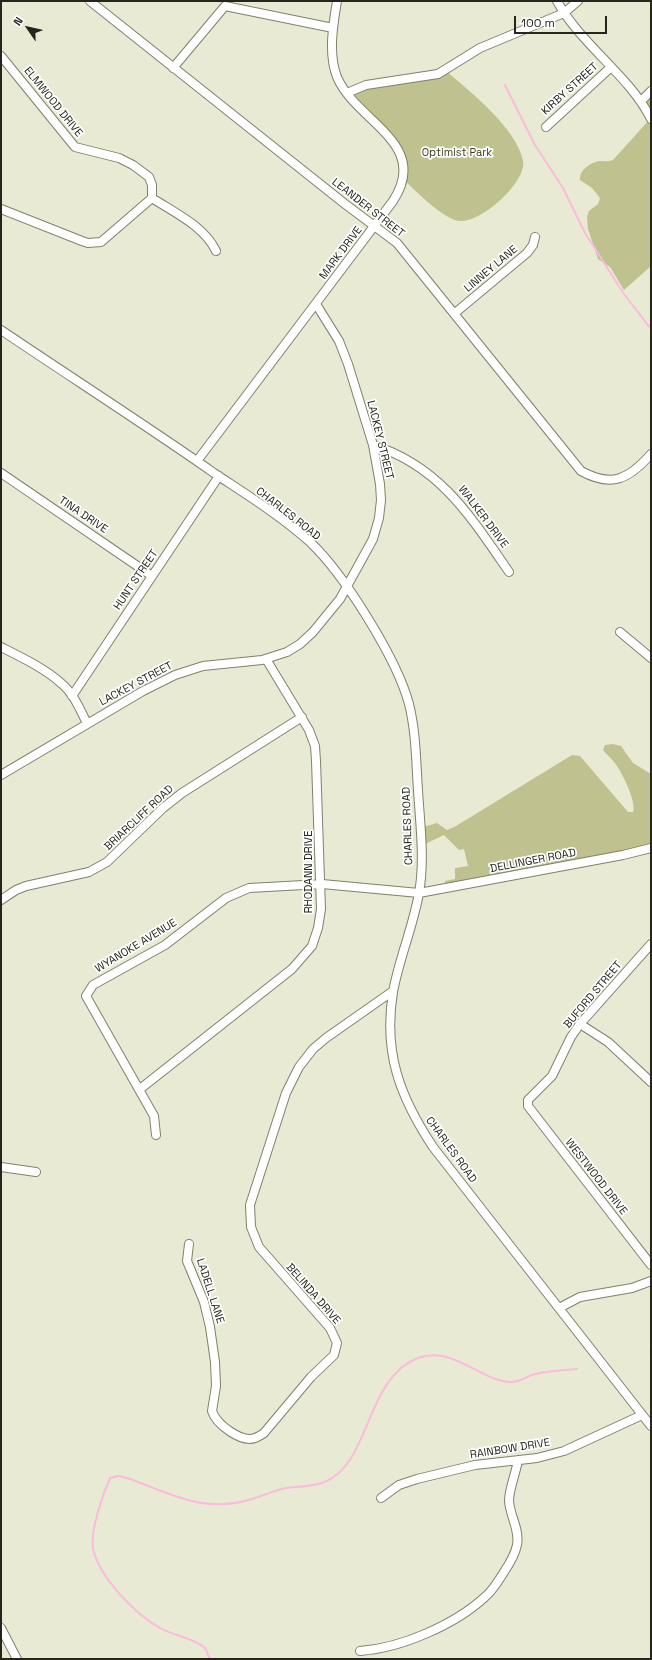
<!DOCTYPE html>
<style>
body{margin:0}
#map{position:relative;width:652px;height:1660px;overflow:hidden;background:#e9ead3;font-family:"Space Grotesk",sans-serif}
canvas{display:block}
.frame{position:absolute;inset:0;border:2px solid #25251d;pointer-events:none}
.north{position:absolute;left:8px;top:8px;width:40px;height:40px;-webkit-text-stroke:3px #fff;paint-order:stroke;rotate:304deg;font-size:11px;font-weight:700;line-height:16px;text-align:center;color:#25251d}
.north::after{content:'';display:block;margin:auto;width:14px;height:18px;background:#25251d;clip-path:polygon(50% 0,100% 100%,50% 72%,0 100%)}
.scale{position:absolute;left:514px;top:16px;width:93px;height:18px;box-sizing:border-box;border:2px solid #25251d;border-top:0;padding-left:5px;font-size:12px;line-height:14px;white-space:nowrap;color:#25251d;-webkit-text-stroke:3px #fff;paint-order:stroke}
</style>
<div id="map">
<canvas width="652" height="1660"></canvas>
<div class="frame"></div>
<div class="north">N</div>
<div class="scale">100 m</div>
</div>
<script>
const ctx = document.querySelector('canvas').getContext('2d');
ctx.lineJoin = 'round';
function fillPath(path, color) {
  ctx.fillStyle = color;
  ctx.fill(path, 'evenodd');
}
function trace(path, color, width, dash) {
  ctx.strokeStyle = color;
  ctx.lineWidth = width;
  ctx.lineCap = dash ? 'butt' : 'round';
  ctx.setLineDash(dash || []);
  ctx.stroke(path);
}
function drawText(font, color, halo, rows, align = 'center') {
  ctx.font = font + ' "Space Grotesk",sans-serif';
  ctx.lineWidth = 3.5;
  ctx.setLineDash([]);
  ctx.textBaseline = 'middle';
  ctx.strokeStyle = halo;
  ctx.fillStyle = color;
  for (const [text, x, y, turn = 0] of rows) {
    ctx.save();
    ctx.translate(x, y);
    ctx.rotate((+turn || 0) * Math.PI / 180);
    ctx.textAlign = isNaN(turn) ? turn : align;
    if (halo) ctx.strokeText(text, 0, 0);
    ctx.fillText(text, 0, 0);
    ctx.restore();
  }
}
fillPath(new Path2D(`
 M 445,70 C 469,91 517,128 523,161 C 527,182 481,223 460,221 C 444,220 416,191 404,180 L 402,159 L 347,93 Z
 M 651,91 L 651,266 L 624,290 L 610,267 L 598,259 L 588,229 L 587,217 L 589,211 L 598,204 L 600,198 L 592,188 L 580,180 C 579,170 591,162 600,161 C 605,161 608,162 613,160 L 650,119 L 641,101 Z
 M 613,744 L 621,746 L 633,763 L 651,774 L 651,848 L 446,889 L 445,881 L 455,879 L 455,868 L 468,866 L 464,849 L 459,850 L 444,835 L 427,843 L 425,846 L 420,828 L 437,823 L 447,830 L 456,826 L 572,755 L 580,756 L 628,812 L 633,812 C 637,802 621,770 614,762 C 611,758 606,754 603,750 L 605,745 Z`), '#bfc18f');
trace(new Path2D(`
 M 505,85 L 535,145 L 563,188 L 585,233 L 624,294 L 651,329
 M 650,1352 L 651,1352
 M 210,1659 C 208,1656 207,1651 205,1648 C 196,1639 172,1635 160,1628 C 136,1615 98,1576 93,1548 C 90,1531 103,1494 110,1478 L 118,1476 L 127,1478 C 148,1485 170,1496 192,1501 C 211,1506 236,1505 255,1498 C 265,1495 275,1490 286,1488 C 299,1486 313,1487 325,1482 C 336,1477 345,1468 351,1458 C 372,1425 378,1373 418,1358 C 452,1345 481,1381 510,1382 C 519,1383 527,1376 535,1374 C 549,1371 563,1370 577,1369`), '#fbbade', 2);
const minor = new Path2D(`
 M 90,1 L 345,204 L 397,243 L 581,471 C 612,488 629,479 651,454
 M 557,1 C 582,46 629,75 651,119
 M 1,56 L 75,147 L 119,158 L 133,165 L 149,177 L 152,185 L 152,198 L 101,242 L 88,243 L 82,241 L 1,209
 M 173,68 L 225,6 L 333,28
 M 347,93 L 366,85 L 438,74 L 480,48 L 564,13 L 578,1
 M 641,101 L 651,91
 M 546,127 L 610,68
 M 152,198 C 175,213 204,226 216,251
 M 455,313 L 527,253 L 533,245 L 535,237
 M 1,330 C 72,378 144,424 214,473 C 247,495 281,516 310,542 C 344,574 397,659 409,704 C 416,732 416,761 418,790 C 420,824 425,860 419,893 C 413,927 399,959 393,992 C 383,1053 400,1097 433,1147 L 651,1426
 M 373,445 C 440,466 471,517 509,572
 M 197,461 L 393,201 C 431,143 356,122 337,77 C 328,54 333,25 337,1
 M 1,473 L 152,576
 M 620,632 L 651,658
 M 1,647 C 21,657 46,669 62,684 C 74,694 80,710 87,723
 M 72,696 L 219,476
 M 1,775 L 143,691 L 175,675 L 203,666 L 262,660 L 287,652 L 300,644 L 313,632 L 340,599 L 373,539 L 379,518 L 381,500 L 380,484 L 373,445 L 348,364 L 339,341 L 316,304
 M 1,900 L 16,890 L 26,886 L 89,872 L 107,862 L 163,808 L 182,793 L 302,717
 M 651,944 L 580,1024 L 571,1037 L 552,1076 L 528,1100 L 528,1106 L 651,1265
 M 580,1024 L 608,1042 L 651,1082
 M 140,1089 L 292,969 L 312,946 L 318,928 L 321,909 L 316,761 L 315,746 L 309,730 L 266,659
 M 156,1135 L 154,1116 L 86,996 L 93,985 L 165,945 L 226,898 L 249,888 L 322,884 L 419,893 L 623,855 L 651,848
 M 1,1167 L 36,1172
 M 189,1244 L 187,1261 L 204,1302 L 210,1327 L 215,1362 L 216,1386 L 212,1411 C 216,1424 241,1443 255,1438 C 258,1437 261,1435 264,1433 L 311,1377 L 334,1355 L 337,1343 L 330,1328 L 259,1247 L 251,1227 L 250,1205 L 286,1093 L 299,1067 L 313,1049 L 326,1038 L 393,991
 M 559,1308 L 580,1297 L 632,1288 L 651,1281
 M 381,1498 L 399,1485 L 417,1479 L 475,1465 L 537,1458 L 564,1451 L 642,1415
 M 1,1628 L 17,1659
 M 360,1651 C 401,1648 455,1625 486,1596 C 493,1590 499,1580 504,1572 C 510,1563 515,1555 517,1545 C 520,1530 510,1516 509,1501 C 509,1489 516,1473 518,1460`);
trace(minor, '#80816c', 10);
trace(minor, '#fff', 8);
drawText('11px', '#25251d', '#fff', [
 ["KIRBY STREET",570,89,-42],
 ["ELMWOOD DRIVE",53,102,51],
 ["LEANDER STREET",368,208,38],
 ["MARK DRIVE",341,253,-53],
 ["LINNEY LANE",491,269,-40],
 ["LACKEY STREET",380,440,76],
 ["CHARLES ROAD",288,514,38],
 ["TINA DRIVE",83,515,34],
 ["WALKER DRIVE",483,517,53],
 ["HUNT STREET",136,580,-56],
 ["LACKEY STREET",136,684,-28],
 ["BRIARCLIFF ROAD",139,818,-43],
 ["CHARLES ROAD",408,826,-92],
 ["DELLINGER ROAD",533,861,-11],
 ["RHODANN DRIVE",309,872,-90],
 ["WYANOKE AVENUE",136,946,-31],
 ["BUFORD STREET",593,995,-50],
 ["CHARLES ROAD",451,1150,54],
 ["WESTWOOD DRIVE",596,1177,52],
 ["LADELL LANE",210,1291,72],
 ["BELINDA DRIVE",313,1294,49],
 ["RAINBOW DRIVE",510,1449,-9]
]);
drawText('11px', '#3d3d18', '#fff', [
 ["Optimist Park",457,153]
]);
</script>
